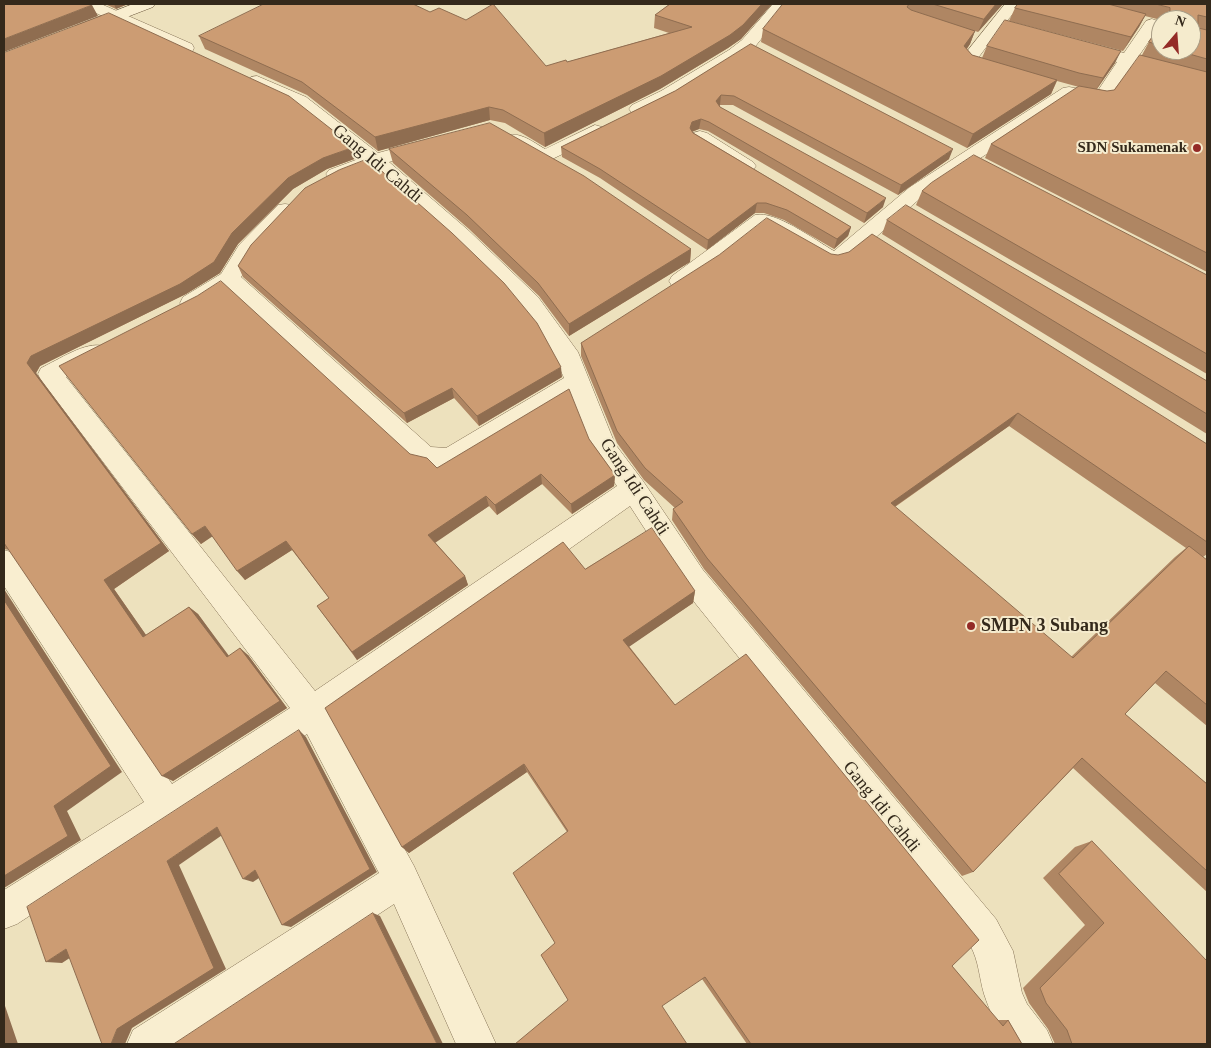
<!DOCTYPE html>
<style>
body{margin:0}
#map{position:relative;width:1211px;height:1048px;overflow:hidden;background:#ede1bd;font-family:"Times New Roman",serif}
canvas{display:block}
.frame{position:absolute;inset:0;border:5px solid #34291b;pointer-events:none}
.north{position:absolute;left:1151px;top:10px;width:50px;height:50px;box-sizing:border-box;background:#f5ebcd;border:1px solid #a89d86;border-radius:50%;rotate:18deg;font-size:14px;font-weight:700;line-height:20px;text-align:center;color:#34291b}
.north::after{content:'';display:block;margin:auto;width:18px;height:22px;background:#942b27;clip-path:polygon(50% 0,100% 100%,50% 72%,0 100%)}
</style>
<div id="map">
<canvas width="1211" height="1048"></canvas>
<div class="frame"></div>
<div class="north">N</div>
</div>
<script>
const ctx = document.querySelector('canvas').getContext('2d');
ctx.lineJoin = 'round';
function trace(path, color, width, dash) {
  ctx.strokeStyle = color;
  ctx.lineWidth = width;
  ctx.lineCap = dash ? 'butt' : 'round';
  ctx.setLineDash(dash || []);
  ctx.stroke(path);
}
function fillPath(path, color) {
  ctx.fillStyle = color;
  ctx.fill(path, 'evenodd');
}
function drawText(font, color, halo, rows, align = 'center') {
  ctx.font = font + ' "Times New Roman",serif';
  ctx.lineWidth = 4;
  ctx.setLineDash([]);
  ctx.textBaseline = 'middle';
  ctx.strokeStyle = halo;
  ctx.fillStyle = color;
  for (const [text, x, y, turn = 0] of rows) {
    ctx.save();
    ctx.translate(x, y);
    ctx.rotate((+turn || 0) * Math.PI / 180);
    ctx.textAlign = isNaN(turn) ? turn : align;
    if (halo) ctx.strokeText(text, 0, 0);
    ctx.fillText(text, 0, 0);
    ctx.restore();
  }
}
const minor = new Path2D(`
 M 81,4 L 101,4 L 192,44 L 194,48 L 192,52 L 180,52 L 83,7 Z
 M 773,4 L 789,4 L 754,48 L 741,58 L 673,99 L 644,113 L 638,114 L 632,113 L 629,109 L 632,105 L 661,91 L 729,50 L 742,40 Z
 M 1005,4 L 1021,4 L 1006,22 L 1044,32 L 1046,35 L 1044,38 L 1038,40 L 999,30 L 978,58 L 1005,67 L 1008,71 L 1005,75 C 992,78 968,70 961,59 Z
 M 1152,19 L 1161,22 L 1161,32 L 1156,31 L 1138,57 L 1207,77 L 1207,87 L 1132,66 L 1109,100 L 1095,103 L 1072,98 L 924,195 L 843,266 L 835,268 L 827,266 L 764,229 L 688,286 L 680,288 L 672,286 L 669,281 L 672,276 L 755,215 C 775,210 815,240 834,251 L 910,187 L 1063,88 L 1069,87 L 1097,92 L 1117,62 L 1076,51 L 1074,47 L 1076,43 L 1082,42 L 1124,53 L 1146,21 Z
 M 257,76 L 306,97 L 378,153 L 426,140 L 433,142 L 435,146 L 433,150 L 389,162 L 468,230 L 538,297 L 578,352 L 615,444 L 643,481 L 703,570 L 996,919 L 1013,951 L 1022,993 L 1027,1004 L 1047,1030 L 1053,1044 L 1009,1044 C 998,1030 990,1012 984,994 C 979,977 979,961 970,945 L 683,588 L 630,506 L 332,717 L 414,866 L 496,1044 L 456,1044 L 394,904 L 182,1044 L 127,1044 L 133,1030 L 379,873 L 307,734 L 17,924 L 4,929 L 4,890 L 144,802 L 4,586 L 4,550 L 14,553 L 172,784 L 290,708 L 41,380 L 38,374 L 41,368 C 58,360 86,341 103,346 L 107,352 L 103,358 L 66,377 L 315,691 L 617,486 L 591,449 L 571,397 L 460,465 C 444,471 431,469 415,463 L 228,290 C 214,299 200,313 183,309 L 180,303 L 183,297 L 221,274 L 239,245 L 278,205 L 285,204 L 292,205 L 295,210 L 255,255 L 241,277 L 431,447 L 446,448 L 564,378 C 547,334 516,301 483,268 C 447,233 409,201 372,168 L 336,180 L 329,178 L 326,174 L 329,170 L 361,158 L 294,105 L 251,85 L 248,81 L 251,77 Z
 M 595,125 L 602,127 L 604,131 L 602,135 L 544,163 L 537,161 L 507,143 L 505,139 L 507,135 C 521,132 533,142 545,149 Z
 M 700,131 L 707,133 L 753,162 L 756,166 L 753,170 L 746,172 L 739,170 L 693,141 L 691,137 L 693,133 Z`);
const secondary = new Path2D(`
 M 133,4 L 155,4 L 153,7 L 88,32 L 76,32 L 74,29 L 76,26 Z`);
trace(minor, '#857256', 1);
trace(secondary, '#67533a', 1);
fillPath(minor, '#f9eed0');
fillPath(secondary, '#f9eed0');
fillPath(new Path2D(`
 M 105,4 L 128,4 L 116,9 Z
 M 670,4 L 772,4 L 741,39 L 728,48 L 660,89 L 545,147 L 505,123 L 490,120 L 378,151 L 307,95 L 205,49 L 199,36 L 430,12 L 546,66 L 567,62 L 669,33 L 654,28 L 655,15 Z
 M 783,4 L 1003,4 L 978,32 L 975,31 L 970,44 L 967,49 L 972,55 L 982,58 L 987,46 L 1115,63 L 1097,89 L 1107,91 L 1114,90 L 1142,55 L 1149,42 L 1161,25 L 1161,50 L 1191,50 L 1191,20 L 1161,20 L 1145,16 L 1139,27 L 1123,51 L 1009,21 L 1015,8 L 1018,4 L 1207,4 L 1207,272 L 985,158 L 991,144 L 1079,87 L 1057,81 L 1051,94 L 967,148 L 761,42 L 763,29 Z
 M 751,44 L 949,159 L 898,195 L 733,105 L 720,105 L 720,107 L 883,207 L 864,223 L 708,131 L 699,129 L 692,132 L 851,227 L 848,236 L 834,249 L 784,220 L 764,213 L 755,213 L 707,250 L 600,178 L 562,157 L 561,147 L 675,91 Z
 M 4,53 L 357,158 L 327,169 L 293,189 L 238,244 L 220,273 L 186,294 L 40,366 L 36,373 L 169,551 L 114,589 L 146,635 L 189,607 L 198,614 L 228,656 L 248,655 L 287,708 L 173,781 L 9,550 L 4,549 Z
 M 389,149 L 691,249 L 690,262 L 569,336 L 539,296 L 469,229 L 393,163 Z
 M 922,191 L 1207,275 L 1207,374 L 916,205 Z
 M 887,220 L 1207,381 L 1207,434 L 882,234 Z
 M 831,254 L 1207,444 L 1207,554 L 1203,557 L 1207,560 L 1207,726 L 1155,683 L 1125,714 L 1207,784 L 1207,892 L 1073,768 L 973,872 L 962,876 L 704,569 L 672,520 L 673,509 L 675,508 L 644,480 L 617,443 L 581,356 L 581,343 ZM 1009,426 L 1186,548 L 1175,557 L 1071,657 L 895,507 Z
 M 238,266 L 562,377 L 479,426 L 454,398 L 407,423 L 243,277 Z
 M 589,439 L 615,475 L 614,486 L 572,514 L 542,484 L 497,515 L 489,506 L 435,542 L 465,576 L 468,585 L 357,660 L 317,606 L 329,598 L 292,550 L 245,580 L 212,536 L 201,544 L 192,534 L 410,454 L 437,468 Z
 M 585,569 L 695,591 L 693,603 L 629,646 L 675,705 L 952,966 L 997,1020 L 1008,1020 L 1022,1044 L 747,1044 L 702,979 L 568,1000 L 555,943 L 567,832 L 527,772 L 409,853 L 402,847 Z
 M 1092,841 L 1207,1044 L 1055,1044 L 1048,1029 L 1029,1003 L 1023,988 L 1085,925 L 1043,878 L 1075,847 Z`), '#af8663');
fillPath(new Path2D(`
 M 114,4 L 128,4 L 116,9 Z
 M 762,4 L 772,4 L 741,39 L 728,48 L 660,89 L 545,147 L 544,133 Z
 M 996,4 L 1003,4 L 978,32 L 984,19 Z
 M 92,5 L 98,16 L 4,52 L 4,39 Z
 M 1146,14 L 1139,27 L 1123,51 L 1131,37 Z
 M 975,31 L 970,44 L 959,59 L 964,46 Z
 M 1121,51 L 1115,63 L 1096,90 L 1103,78 Z
 M 1057,80 L 1051,94 L 967,148 L 973,134 Z
 M 721,95 L 720,105 L 715,111 L 716,101 Z
 M 489,107 L 490,120 L 378,151 L 375,137 Z
 M 701,119 L 699,129 L 691,132 L 690,128 L 692,122 Z
 M 354,147 L 357,158 L 327,169 L 293,189 L 238,244 L 220,273 L 186,294 L 40,366 L 36,373 L 169,551 L 114,589 L 153,645 L 143,637 L 104,580 L 27,363 L 31,356 L 232,233 L 288,178 L 323,158 Z
 M 953,149 L 949,159 L 898,195 L 901,185 Z
 M 886,198 L 883,207 L 864,223 L 867,213 Z
 M 757,203 L 755,213 L 707,250 L 708,240 Z
 M 851,227 L 848,236 L 834,249 L 837,239 Z
 M 691,249 L 690,262 L 569,336 L 569,324 Z
 M 561,367 L 562,377 L 479,426 L 477,416 Z
 M 452,388 L 454,398 L 407,423 L 404,413 Z
 M 1018,413 L 1009,426 L 884,514 L 891,503 Z
 M 541,474 L 542,484 L 497,515 L 495,505 Z
 M 615,475 L 614,486 L 572,514 L 571,504 Z
 M 486,496 L 489,506 L 432,545 L 428,535 Z
 M 205,526 L 213,536 L 201,544 L 192,534 Z
 M 286,541 L 292,550 L 245,580 L 237,571 Z
 M 465,576 L 468,585 L 357,660 L 352,652 Z
 M 4,589 L 122,772 L 67,811 L 81,840 L 4,888 Z
 M 695,591 L 693,603 L 623,651 L 623,640 Z
 M 189,607 L 198,614 L 235,664 L 227,657 Z
 M 240,648 L 248,655 L 287,708 L 173,781 L 162,776 Z
 M 299,730 L 306,737 L 377,872 L 291,927 L 282,925 Z
 M 524,764 L 527,772 L 409,853 L 402,847 Z
 M 217,827 L 228,831 L 179,865 L 226,969 L 132,1028 L 125,1044 L 111,1044 L 117,1029 L 167,861 Z
 M 255,870 L 265,874 L 253,882 L 243,879 Z
 M 373,913 L 380,916 L 443,1044 L 437,1044 Z
 M 66,949 L 82,950 L 62,963 L 46,962 Z
 M 4,1003 L 18,1044 L 4,1044 Z`), '#8f6d50');
const building = new Path2D(`
 M 4,4 L 89,4 L 92,5 L 4,39 Z
 M 264,4 L 413,4 L 430,12 L 439,8 L 466,20 L 493,4 L 546,66 L 566,60 L 567,62 L 692,27 L 655,15 L 670,4 L 762,4 L 743,25 L 730,35 L 661,76 L 544,133 L 503,110 L 489,107 L 375,137 L 302,82 L 199,36 Z
 M 783,4 L 909,4 L 907,7 L 911,10 L 975,31 L 964,46 L 972,55 L 1057,80 L 973,134 L 763,29 Z
 M 933,4 L 996,4 L 984,19 Z
 M 1018,4 L 1108,4 L 1146,14 L 1131,37 L 1015,8 Z
 M 1156,4 L 1207,4 L 1207,17 L 1198,15 L 1198,28 L 1207,30 L 1207,59 L 1175,50 L 1191,50 L 1191,20 L 1170,20 L 1170,8 Z
 M 109,13 L 289,96 L 354,147 L 323,158 L 288,178 L 232,233 L 214,262 L 180,284 L 31,356 L 27,363 L 161,543 L 104,580 L 143,637 L 189,607 L 227,657 L 240,648 L 280,701 L 162,776 L 4,543 L 4,53 Z
 M 1005,20 L 1121,51 L 1103,78 L 1079,73 L 987,46 Z
 M 1161,25 L 1161,46 L 1149,42 Z
 M 751,44 L 953,149 L 901,185 L 734,96 L 721,95 L 716,101 L 720,107 L 886,198 L 867,213 L 709,122 L 701,119 L 692,122 L 690,128 L 693,133 L 851,227 L 837,239 L 787,210 L 766,203 L 757,203 L 708,240 L 600,169 L 561,147 L 675,91 Z
 M 1140,55 L 1207,72 L 1207,253 L 991,144 L 1079,86 L 1107,91 L 1114,90 Z
 M 490,123 L 584,176 L 691,249 L 569,324 L 538,283 L 467,215 L 389,149 Z
 M 974,155 L 1207,275 L 1207,354 L 922,191 L 931,183 Z
 M 368,159 L 452,233 L 504,283 L 537,323 L 561,367 L 477,416 L 452,388 L 404,413 L 238,266 L 251,245 L 305,188 L 339,170 Z
 M 906,205 L 1207,381 L 1207,414 L 887,220 Z
 M 767,218 L 831,254 L 838,255 L 849,252 L 872,234 L 1207,444 L 1207,542 L 1018,413 L 891,503 L 1073,658 L 1189,546 L 1207,560 L 1207,705 L 1166,671 L 1125,714 L 1207,784 L 1207,871 L 1082,758 L 973,872 L 707,558 L 673,509 L 683,502 L 645,468 L 617,431 L 581,343 L 719,255 Z
 M 221,281 L 410,454 L 427,458 L 437,468 L 569,389 L 589,439 L 615,475 L 571,504 L 541,474 L 495,505 L 486,496 L 428,535 L 465,576 L 352,652 L 317,606 L 329,598 L 286,541 L 237,571 L 205,526 L 192,534 L 59,366 L 197,296 Z
 M 652,528 L 695,591 L 623,640 L 675,705 L 746,654 L 979,940 L 952,966 L 1003,1026 L 1008,1020 L 1022,1044 L 751,1044 L 705,977 L 662,1006 L 687,1044 L 515,1044 L 568,1000 L 541,955 L 555,943 L 513,873 L 568,831 L 524,764 L 402,847 L 325,708 L 563,542 L 585,569 Z
 M 4,600 L 111,766 L 54,806 L 68,836 L 4,876 Z
 M 299,730 L 370,869 L 282,925 L 255,870 L 243,879 L 217,827 L 167,861 L 214,968 L 117,1029 L 111,1044 L 102,1044 L 66,949 L 46,962 L 27,907 Z
 M 1092,841 L 1207,961 L 1207,1044 L 1072,1044 L 1067,1030 L 1046,1003 L 1040,988 L 1104,923 L 1059,874 Z
 M 373,913 L 437,1044 L 174,1044 Z`);
fillPath(building, '#cc9c73');
trace(building, '#8f6d50', 1);
for (const [x, y, r, color] of [
 [1197,148,5,"#942b27"],
 [971,626,5,"#942b27"]
]) {
  const dot = new Path2D();
  dot.arc(x, y, r, 0, 2 * Math.PI);
  ctx.fillStyle = color;
  ctx.fill(dot);
  trace(dot, '#f5ebcd', 2);
}
drawText('bold 15px', '#34291b', '#f5ebcd', [
 ["SDN Sukamenak",1187,148]
], 'right');
drawText('18px', '#34291b', '#f5ebcd', [
 ["Gang Idi Cahdi",377,164,40],
 ["Gang Idi Cahdi",634,487,57],
 ["Gang Idi Cahdi",881,807,51]
]);
drawText('bold 18px', '#34291b', '#f5ebcd', [
 ["SMPN 3 Subang",981,626]
], 'left');
</script>
